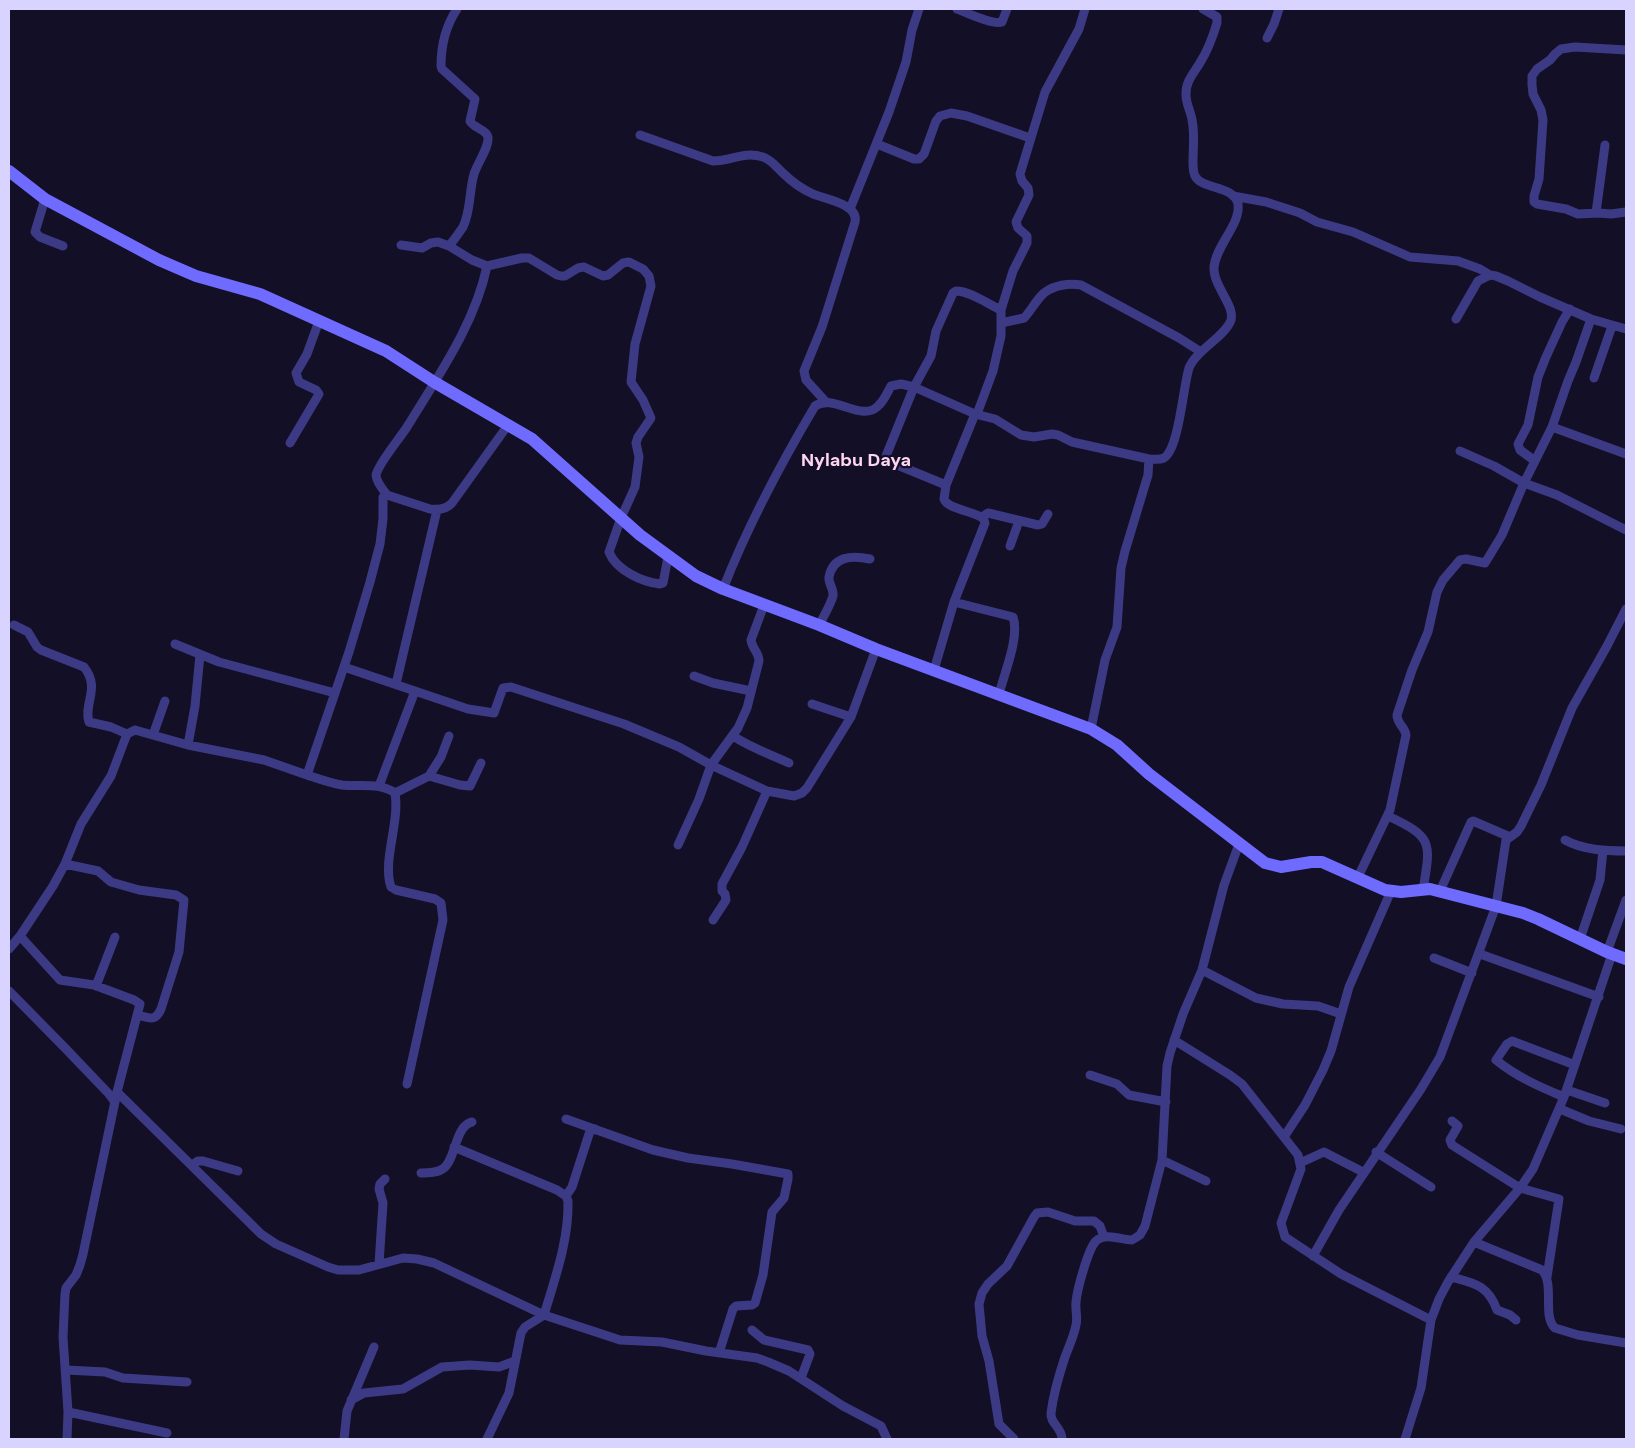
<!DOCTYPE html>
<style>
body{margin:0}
#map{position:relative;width:1635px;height:1448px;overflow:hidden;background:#130f26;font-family:"DM Sans",sans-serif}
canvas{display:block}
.frame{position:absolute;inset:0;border:10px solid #d9d4ff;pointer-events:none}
</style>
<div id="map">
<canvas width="1635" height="1448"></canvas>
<div class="frame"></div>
</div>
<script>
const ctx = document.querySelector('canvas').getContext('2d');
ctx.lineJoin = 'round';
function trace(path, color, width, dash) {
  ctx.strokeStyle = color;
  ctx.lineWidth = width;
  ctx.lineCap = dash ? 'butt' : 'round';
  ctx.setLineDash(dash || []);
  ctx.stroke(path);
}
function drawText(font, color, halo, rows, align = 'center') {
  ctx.font = font + ' "DM Sans",sans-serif';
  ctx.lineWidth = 4.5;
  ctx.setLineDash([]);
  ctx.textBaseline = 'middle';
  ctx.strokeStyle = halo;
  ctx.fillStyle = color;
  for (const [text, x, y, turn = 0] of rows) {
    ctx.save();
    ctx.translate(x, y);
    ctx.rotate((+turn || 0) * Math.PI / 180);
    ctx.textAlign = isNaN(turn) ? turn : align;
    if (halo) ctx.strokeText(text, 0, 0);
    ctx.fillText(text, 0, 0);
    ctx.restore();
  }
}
trace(new Path2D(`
 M 457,9 C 445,27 441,45 441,66 L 442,69 L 475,99 L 470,121 C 473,128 488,130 488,138 C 489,147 477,164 474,174 C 469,191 471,211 463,227 C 459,233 454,240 449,246 L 472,260 L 487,266 L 522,258 L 529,258 L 557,275 L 561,276 L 565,276 L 578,268 L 584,267 L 603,276 L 608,275 L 623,263 L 629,262 L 643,269 L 649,276 L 651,286 L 635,344 L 631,382 L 643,400 L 651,418 L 638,437 L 636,443 L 639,457 L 635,487 L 621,518 L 609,552 C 616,570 642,582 660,584 L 663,583 L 668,557
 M 957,9 C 968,13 992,25 1002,22 L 1007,9
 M 1267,38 L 1274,24 L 1279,9
 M 1626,50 L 1575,47 L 1561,49 L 1555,54 L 1550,60 L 1537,69 L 1532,76 L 1532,85 L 1533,94 L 1541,110 L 1543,120 L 1539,179 L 1534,196 L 1534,202 L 1537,204 L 1566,209 L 1578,214 L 1599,213 L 1611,214 L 1626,212
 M 640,135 L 713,161 C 732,161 743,151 763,157 C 772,160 777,168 784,174 C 792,182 802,189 813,194 C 824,199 859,204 855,222 L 822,327 L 804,371 L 806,380 L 826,402
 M 877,144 L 914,159 L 919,159 L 924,154 L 936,121 L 940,116 L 951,113 L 967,116 L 1030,138
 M 1233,196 L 1266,202 L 1300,213 L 1317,222 L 1353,232 L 1410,257 L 1458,261 L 1480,269 L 1490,275
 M 45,199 L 35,232 L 40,237 L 63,246
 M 850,209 L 889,112 L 906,62 L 912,30 L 919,9
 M 1596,213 L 1605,145
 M 401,245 L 422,248 L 431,243 L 438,242 L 449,246
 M 1456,319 L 1478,281 L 1490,275 L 1496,276 L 1508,281 L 1540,297 L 1591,319 L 1626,329
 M 1001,323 L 1024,318 C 1031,311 1036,300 1044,293 C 1054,285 1069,283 1081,285 L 1179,338 L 1201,352
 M 1594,378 L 1612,326
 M 977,414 L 993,371 L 1001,336 L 1001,310 L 1013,271 L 1027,243 L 1027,236 L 1018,228 L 1016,222 L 1029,195 L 1028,188 L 1022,181 L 1020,174 L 1045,92 L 1079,29 L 1085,9
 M 1552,427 L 1626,454
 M 290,443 L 319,394 L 316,390 L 299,382 L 296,373 L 307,354 L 319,321
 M 1460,451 L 1494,466 L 1524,483 L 1557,495 L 1626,530
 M 1535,461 L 1520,450 L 1518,444 L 1528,425 L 1538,377 L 1546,357 L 1562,322 L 1570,309
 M 946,485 L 890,462 L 886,456 L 914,387 L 931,356 L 936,331 L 953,293 L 956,291 C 970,291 988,304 1001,310
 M 387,495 C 383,490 376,481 376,475 C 378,464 400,438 407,427 C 438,376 475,324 487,266
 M 982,517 L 988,513 L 1038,525 L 1042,524 L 1048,514
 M 1010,546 L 1019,521
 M 723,589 C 748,525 780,465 815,406 C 833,393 862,423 878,406 C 884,401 887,393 891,386 L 901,384 L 914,387 L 975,414 L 995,419 L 1021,435 L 1034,437 L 1052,434 L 1058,435 L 1072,442 L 1149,459 C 1154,459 1159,460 1164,458 C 1179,449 1183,387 1189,368 C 1196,350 1226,336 1231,320 C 1235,305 1213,286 1214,267 C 1216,245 1241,224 1238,204 C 1234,185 1202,190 1195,176 C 1193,172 1193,167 1193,162 C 1193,148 1195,133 1192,120 C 1191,112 1186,104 1186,95 C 1185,81 1195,72 1201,61 C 1208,50 1213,36 1217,23 L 1217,17 L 1203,9
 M 954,602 L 1013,617 C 1020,637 1004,674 999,694
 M 14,625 L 28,632 L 37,647 L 41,650 L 84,667 C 101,688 83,704 89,722 L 111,727 L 127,734
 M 819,625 C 824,616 830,606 833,596 C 834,588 828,584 829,577 C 833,556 852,555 870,559
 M 175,644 L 219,662 L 335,693
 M 344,667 L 468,709 L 494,713 L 503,688 L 511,687 L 624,724 L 679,747 L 711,765 L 767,791 L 794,796 L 802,793 L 807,788 L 851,717 L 876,649
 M 934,670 L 954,602 L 985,523 L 983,518 C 973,511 947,509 944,499 L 946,485 L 975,414
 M 694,676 L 713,683 L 751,691
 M 396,684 L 437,510
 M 812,704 L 851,717
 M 1091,729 L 1105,660 L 1117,627 L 1121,568 L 1125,551 L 1148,475 L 1149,459
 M 153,735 L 165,701
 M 733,736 C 751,748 770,754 789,763
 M 188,745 L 195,706 L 200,655
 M 307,775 C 319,779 330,783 342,785 C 360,787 380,782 395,793 C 400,823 382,861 391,887 L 396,890 L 435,899 L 441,903 L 443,920 L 407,1084
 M 429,776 L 441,757 L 449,736
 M 379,786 L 415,691
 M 395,793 L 429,776 L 460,785 L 470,786 L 481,763
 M 1388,816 C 1433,837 1431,842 1423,890
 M 1565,840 C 1583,850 1606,851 1626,851
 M 678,845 L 699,799 L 711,765 L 738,728 L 747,708 L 759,661 C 759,652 752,649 751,640 L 764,605
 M 65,864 L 98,871 L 111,882 L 139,890 L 176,895 L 184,900 L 179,952 L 161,1009 C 155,1022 150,1018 138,1015
 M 1358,877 L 1390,810 L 1406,735 C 1405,727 1397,724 1397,715 L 1412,670 L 1428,632 L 1437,592 L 1443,580 L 1460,560 L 1466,559 L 1485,563 L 1502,535 L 1524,483 L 1552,427 L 1568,381 L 1576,362 L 1591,319
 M 1440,891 L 1471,822 L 1473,821 L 1510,837
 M 713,920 L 726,900 L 725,894 L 722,891 L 722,884 L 742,847 L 767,791
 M 1580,939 L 1600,880 L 1603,850
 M 9,949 L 20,936
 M 1607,952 L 1626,900
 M 1480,954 L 1599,997
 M 1434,958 L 1472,973
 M 1202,970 L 1256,998 L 1283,1004 L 1318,1006 L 1341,1014
 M 96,986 L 115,937
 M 9,991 L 67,1050 L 109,1094 L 115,1102
 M 1174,1040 L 1230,1075 L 1242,1084 L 1298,1155 L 1301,1169 L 1281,1223 L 1285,1237 L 1341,1274 L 1431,1320
 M 1090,1075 L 1117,1084 L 1129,1095 L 1166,1102
 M 1567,1090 L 1605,1103
 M 117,1092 L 261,1234 L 276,1244 L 328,1267 L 338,1270 L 359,1270 L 403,1258 L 417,1259 L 434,1263 L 544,1315 L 620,1340 L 662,1342 L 706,1351 L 757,1358 L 768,1362 L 789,1371 L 843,1406 L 881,1426 L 887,1439
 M 1564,1097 C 1540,1087 1517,1077 1496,1060 L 1507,1044 L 1512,1041 L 1575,1065
 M 1560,1109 L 1589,1121 L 1621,1129
 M 566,1119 L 653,1150 L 688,1158 L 732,1164 L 788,1174 L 788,1179 L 784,1198 L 772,1212 L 763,1275 L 755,1303 L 752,1305 L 736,1306 L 733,1309 L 719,1353
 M 1452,1121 L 1458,1126 L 1450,1140 L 1452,1145 L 1520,1188 L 1559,1199 L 1547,1277
 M 1284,1137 L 1305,1105 L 1323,1070 L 1331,1051 L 1349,987 L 1391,891
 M 454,1147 L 557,1190 L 566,1196 L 568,1201 C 569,1240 555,1278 544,1315 L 525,1327 L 521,1333 L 509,1393 L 487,1439
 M 1376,1152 L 1431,1187
 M 1162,1160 L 1206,1181
 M 1300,1163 L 1324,1152 L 1363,1172
 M 192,1165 L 198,1161 L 203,1161 L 238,1171
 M 421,1173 C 428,1173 438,1173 444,1168 C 456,1158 455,1126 472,1122
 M 566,1196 L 572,1187 L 590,1131 L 595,1129
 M 1474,1242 L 1542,1270 C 1555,1284 1542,1317 1555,1328 L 1578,1335 L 1626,1343
 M 1313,1256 L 1339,1210 L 1421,1089 L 1440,1057 L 1496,906 L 1506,840 L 1517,832 L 1521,826 L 1541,785 L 1572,708 L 1607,646 L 1626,609
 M 379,1264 L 383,1203 L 379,1189 L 380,1184 L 385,1179
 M 1451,1277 C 1474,1283 1488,1285 1497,1310 L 1510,1315 L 1516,1320
 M 752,1330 L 764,1340 L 808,1350 L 810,1354 L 801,1378
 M 66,1370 L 105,1372 L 123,1378 L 187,1382
 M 351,1400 L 364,1393 L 403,1389 L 442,1367 L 470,1365 L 499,1367 L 515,1361
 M 68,1412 L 167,1433
 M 67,1439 L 68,1412 L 63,1337 L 65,1294 L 66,1288 L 76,1275 L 80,1265 L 83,1254 L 117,1092 L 140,1004 L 134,1000 L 94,985 L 60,980 L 20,936 L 53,886 L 65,864 L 81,824 L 111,776 L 127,734 L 135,730 L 188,745 L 264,760 L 307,775 L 349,652 L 370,582 L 380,544 L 383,519 L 383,497 L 387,495 L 430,509 C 438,510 446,510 452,503 L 508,425
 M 344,1439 L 347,1411 L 374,1347
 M 1014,1439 L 999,1424 L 989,1361 L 982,1336 L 979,1304 L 982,1293 L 988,1284 L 1007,1266 L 1034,1217 L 1037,1213 L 1048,1212 L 1075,1221 L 1094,1221 L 1100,1226 L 1104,1237
 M 1062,1439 C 1062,1427 1050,1424 1051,1413 C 1053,1397 1060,1372 1065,1357 C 1069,1346 1074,1336 1076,1325 C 1078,1317 1075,1310 1076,1302 C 1077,1290 1088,1249 1096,1241 C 1106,1232 1121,1240 1132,1240 L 1140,1235 L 1145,1226 L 1162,1160 L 1167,1066 L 1170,1053 L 1183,1014 L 1202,970 L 1224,885 L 1239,844
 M 1405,1439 L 1421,1388 L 1431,1320 L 1439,1299 L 1448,1282 L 1474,1242 L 1520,1188 L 1533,1169 L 1564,1097 L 1612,954`), '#3d3a85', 9);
trace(new Path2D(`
 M 9,171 L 45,199 L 159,260 L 196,276 L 260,294 L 386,351 L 434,382 L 532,439 L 640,535 L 696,576 L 723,589 L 819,625 L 876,649 L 1091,729 L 1117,745 L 1149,774 L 1265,863 L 1281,867 L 1311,862 L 1322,862 L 1385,890 L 1401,892 L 1430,889 L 1523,913 L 1538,919 L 1607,952 L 1626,959`), '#6f6bff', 12);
drawText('bold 18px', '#ffd6f0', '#130f26', [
 ["Nylabu Daya",856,461]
]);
</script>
